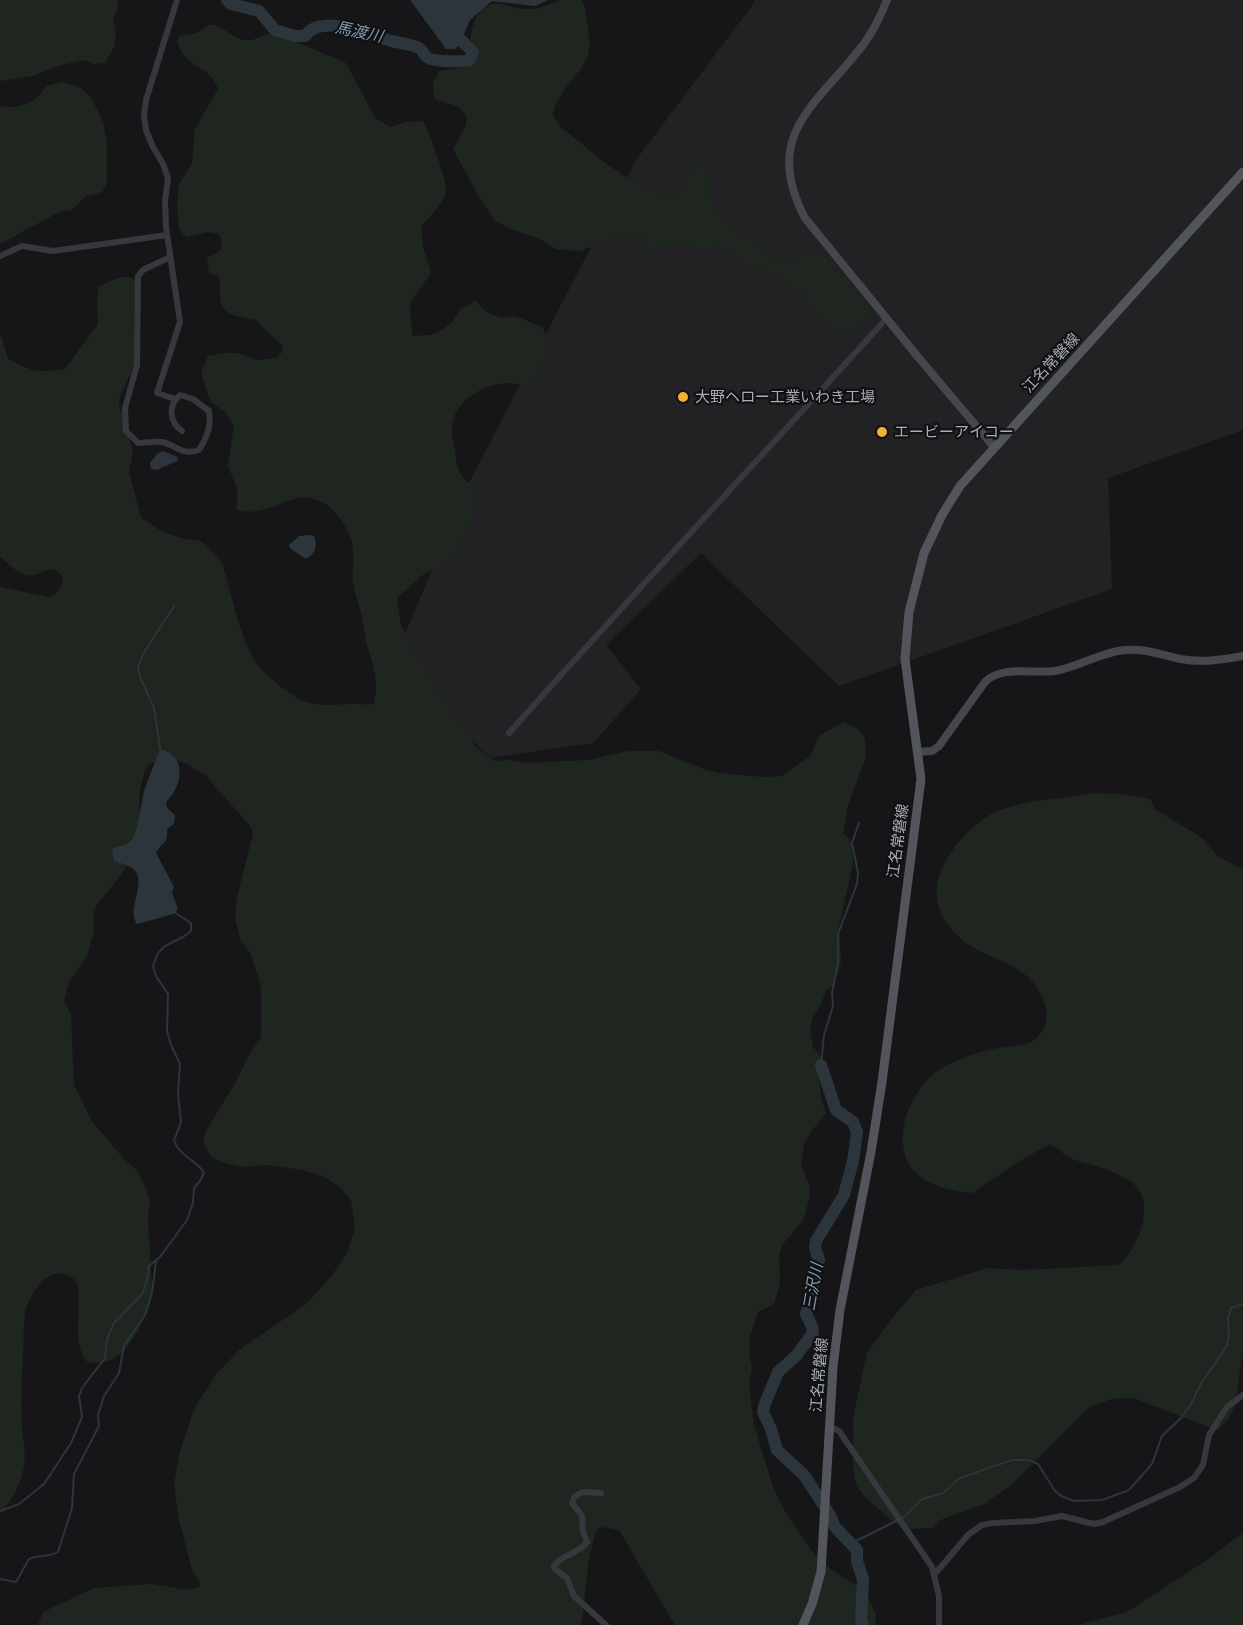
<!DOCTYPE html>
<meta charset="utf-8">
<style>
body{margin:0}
canvas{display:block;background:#161618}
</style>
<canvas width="1243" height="1625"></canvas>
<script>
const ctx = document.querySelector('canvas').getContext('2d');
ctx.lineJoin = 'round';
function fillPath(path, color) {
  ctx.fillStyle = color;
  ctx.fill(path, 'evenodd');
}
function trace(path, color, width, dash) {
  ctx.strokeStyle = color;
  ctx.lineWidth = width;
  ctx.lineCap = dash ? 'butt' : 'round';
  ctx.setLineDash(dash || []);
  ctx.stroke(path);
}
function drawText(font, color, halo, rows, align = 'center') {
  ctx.font = font + ' Barlow,"Noto Sans JP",sans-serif';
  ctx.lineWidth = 4.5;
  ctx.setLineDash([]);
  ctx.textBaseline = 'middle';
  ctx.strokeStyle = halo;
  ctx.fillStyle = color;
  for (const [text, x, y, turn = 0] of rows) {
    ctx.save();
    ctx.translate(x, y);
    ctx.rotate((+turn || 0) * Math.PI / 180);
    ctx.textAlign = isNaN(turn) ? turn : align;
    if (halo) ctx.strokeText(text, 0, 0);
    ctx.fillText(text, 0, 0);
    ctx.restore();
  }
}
fillPath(new Path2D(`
 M 754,0 L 1243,0 L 1243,430 L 1108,478 L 1112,589 L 839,686 L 701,553 L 606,645 L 641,689 L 593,743 L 490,758 L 395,658 L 468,485 L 636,160 L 754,3 Z`), '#222225');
fillPath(new Path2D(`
 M 0,0 L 118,0 L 117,10 L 113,19 L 116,33 L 114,47 L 105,63 L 94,64 L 85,60 L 61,65 L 32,76 L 0,81 Z
 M 560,0 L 582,0 C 586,8 586,14 587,23 C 589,32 590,41 589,51 C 585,73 556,89 553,116 L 561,127 C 589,149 645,202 681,194 L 693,169 L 700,166 L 712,170 C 707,203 711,219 743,236 C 747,238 752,238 756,241 C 766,247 769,259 781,261 C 798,263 810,248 826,258 L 871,309 L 872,313 C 861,326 852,336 835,329 L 796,287 L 749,264 L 719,246 L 712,246 L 707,249 L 681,245 L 656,247 L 636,272 L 626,278 L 629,271 L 648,247 L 649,242 L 639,236 L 619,234 L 581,251 L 556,249 L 538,238 L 511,229 L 495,221 L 478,195 L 453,149 C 461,134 479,115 453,105 C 446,103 440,101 434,98 L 433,83 L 439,71 L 462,68 C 465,64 470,60 471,56 C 473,51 470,43 471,38 C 472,21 482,0 503,4 C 524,13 540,10 560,0 Z
 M 210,25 L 216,25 L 241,40 L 252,40 L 271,33 L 280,35 L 346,63 L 375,118 L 390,127 L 406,122 L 423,121 C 429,133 448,181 446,192 C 442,206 430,216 421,226 L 423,247 L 431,273 L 410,303 L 412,336 L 431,335 L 442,330 L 453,321 L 461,309 L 476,301 L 486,312 L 501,318 L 515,316 L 542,327 L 551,346 L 536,374 L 524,385 C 518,384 511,383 505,383 C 483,384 453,403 452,427 C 451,435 454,443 455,450 C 457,471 459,478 477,488 L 472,519 L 460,545 L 449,560 L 421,576 L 397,598 L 401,626 L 408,636 L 406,643 L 428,674 L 451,714 L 469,731 L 475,746 L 494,761 L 508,760 L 525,763 L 588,760 L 628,751 L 659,751 L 703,769 L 719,773 L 763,777 L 782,776 L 811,755 L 819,736 L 843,722 L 859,730 L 865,739 L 866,756 L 848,806 L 843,833 L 852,843 L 853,864 L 839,926 L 841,962 L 834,985 L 826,990 L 820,1007 L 813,1017 L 810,1031 L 813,1047 L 821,1057 C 819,1077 818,1094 826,1113 L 810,1133 L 804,1145 L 801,1165 L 809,1185 L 810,1196 L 803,1220 L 782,1245 L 779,1258 L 780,1282 L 774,1304 L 758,1312 L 750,1336 L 749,1354 L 752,1368 L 749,1384 L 754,1425 L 773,1487 L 786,1513 L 815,1555 L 832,1570 L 865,1591 L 876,1614 L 875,1625 L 675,1625 L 619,1530 L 604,1527 L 598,1529 L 595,1534 L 589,1557 L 583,1614 L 580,1625 L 38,1625 L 43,1612 L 94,1588 L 153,1584 L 186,1590 L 198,1588 L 201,1584 L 192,1570 L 178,1516 L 174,1483 L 180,1452 L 194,1409 L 217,1373 L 239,1350 L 306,1304 L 330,1278 L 347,1253 L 355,1228 L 351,1201 L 340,1187 L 323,1176 L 303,1170 L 268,1165 L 242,1167 L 221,1162 L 211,1156 L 206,1148 L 203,1140 L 206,1131 L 237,1080 L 250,1053 L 261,1038 L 261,987 L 251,954 L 240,939 L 235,918 L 237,897 L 253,834 L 251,827 L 205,775 L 185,763 L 172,760 L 158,761 L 150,764 L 145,770 L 140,790 L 138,835 L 133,855 L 120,876 L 97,905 L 93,915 L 94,931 L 87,956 L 69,982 L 64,1000 L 71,1015 L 74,1085 L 91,1120 L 123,1158 L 137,1171 L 144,1184 L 150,1201 L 148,1217 L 152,1290 L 146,1311 L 139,1330 L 123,1352 L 113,1359 L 101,1363 L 87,1362 C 68,1337 87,1293 74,1279 C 67,1273 57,1271 49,1276 C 38,1283 27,1301 25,1314 C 23,1327 24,1342 23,1355 C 22,1379 20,1404 22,1428 C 23,1441 26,1452 24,1465 C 22,1481 12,1502 0,1513 L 0,587 L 49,597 C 60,594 71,575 54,570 C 45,567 36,580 23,574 C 16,572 7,562 0,557 L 0,332 L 8,359 C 32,372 39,373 65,369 L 98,324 L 97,308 L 98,288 C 109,281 122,273 135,279 L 136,346 L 134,366 L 120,396 L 119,405 L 133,452 L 129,472 L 141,518 L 163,532 L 184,539 L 201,541 L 222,562 C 231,593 237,625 251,654 C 258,671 289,695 306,702 C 321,707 336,704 351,704 C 360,704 366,705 374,704 C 380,680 372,663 366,641 C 364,630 363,619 360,609 C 358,600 354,591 353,582 C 352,568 356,550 350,536 C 344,522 333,505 317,500 C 287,490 270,519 237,510 L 237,488 L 228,466 L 234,426 L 227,414 L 210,401 L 201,373 L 208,356 L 224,353 L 237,353 L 258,360 L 277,358 L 282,352 L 283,346 L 263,328 L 257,320 C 241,316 222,318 220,297 C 220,290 221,284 219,277 L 209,272 L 207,257 C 221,254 225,247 219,234 L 208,232 L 188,237 L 183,234 L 179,228 L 177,204 L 179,184 L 192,164 L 195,129 L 218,89 C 210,64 184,69 177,41 L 180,36 L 197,33 Z
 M 63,82 L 80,87 L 92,99 L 103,123 L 107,141 L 107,184 L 102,192 L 86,196 L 72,210 L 61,211 L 0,244 L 0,106 C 20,110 36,103 46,86 Z
 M 1094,793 L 1122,794 L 1150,799 L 1155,809 L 1202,838 L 1219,857 L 1243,869 L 1243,1354 C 1235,1384 1243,1411 1217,1430 L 1133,1398 L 1111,1399 L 1088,1408 L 1010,1486 L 984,1504 L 940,1520 L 932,1528 L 911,1529 L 896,1524 L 865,1497 L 856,1485 L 853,1465 L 853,1418 L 867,1353 L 892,1318 L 916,1290 L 988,1268 L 1023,1270 L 1119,1265 C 1132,1252 1139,1239 1143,1221 C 1152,1180 1116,1173 1086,1163 C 1080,1161 1073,1160 1068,1157 C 1060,1152 1060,1148 1049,1145 L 1026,1157 L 972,1193 C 953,1191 932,1187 917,1174 C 889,1147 907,1099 931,1076 C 946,1063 974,1053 993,1049 C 1006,1046 1022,1048 1033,1041 C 1037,1039 1043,1031 1044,1027 C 1051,1012 1042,993 1032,981 C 1012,959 975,956 955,933 C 946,923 938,911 937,897 C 933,865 969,824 996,812 C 1026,799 1062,799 1094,793 Z
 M 1243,1532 L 1243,1625 L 1078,1625 L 1127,1612 L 1210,1558 Z`), '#1e261f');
fillPath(new Path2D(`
 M 410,0 L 548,0 L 535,6 L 492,1 L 470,20 L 459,45 L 455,49 L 446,49 Z
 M 163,451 L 178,457 L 177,461 L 157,470 L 151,469 L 150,463 L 157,454 Z
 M 310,535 L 314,536 C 318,545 315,555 306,559 L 291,549 L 289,545 L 299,536 Z
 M 163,750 C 184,757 183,779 172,795 C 170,798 167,800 166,803 L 167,808 L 175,815 L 174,824 L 167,829 C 168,846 162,841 156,853 L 174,887 L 172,893 L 178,909 L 173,914 L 137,924 C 126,909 149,880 132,868 C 127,864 119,863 114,861 L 112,849 L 129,843 L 133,838 L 136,831 L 144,791 L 158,754 Z`), '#2c353c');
trace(new Path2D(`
 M 161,754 L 154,708 L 140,677 L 138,667 L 143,654 L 174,606
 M 821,1065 L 824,1035 L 833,1006 L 832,993 L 838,963 L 838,934 L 857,884 L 858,873 L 852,843 L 859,823
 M 0,1511 L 19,1504 L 44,1484 L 71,1443 L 82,1417 L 79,1396 L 82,1388 L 105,1358 L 107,1339 L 114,1323 L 142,1294 L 147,1280 L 149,1266 L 160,1257 L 187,1220 L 193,1203 L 194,1188 L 200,1181 L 204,1173 C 196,1159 180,1157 174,1141 L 181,1122 L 178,1094 L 180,1064 L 171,1045 L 167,1031 L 168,994 L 156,976 L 153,966 L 158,953 L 165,946 L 183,937 L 191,931 L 191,923 L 174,912
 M 850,1544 L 904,1517 L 922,1499 L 943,1493 L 960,1478 L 1012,1460 L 1029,1460 L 1038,1464 L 1055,1491 L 1061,1496 L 1074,1501 L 1102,1500 L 1129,1490 L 1152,1464 L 1162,1436 L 1181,1418 L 1190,1406 L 1202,1382 L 1226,1347 L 1229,1337 L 1228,1319 L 1231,1308 L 1243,1304
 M 0,1579 L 16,1582 L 29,1559 C 39,1555 49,1557 58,1552 L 72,1508 L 74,1474 L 99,1426 L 98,1415 L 104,1396 L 119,1373 L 124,1346 L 145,1315 L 152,1293 L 156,1261`), '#2c353c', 2);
trace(new Path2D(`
 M 227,0 L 231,4 L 259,11 L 275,30 L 295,36 L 305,36 C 321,13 367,34 388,40 C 394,42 415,45 419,48 C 423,50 424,56 428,58 C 436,62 461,62 470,60 L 473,52 L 457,36
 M 821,1065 L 836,1110 L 853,1122 L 857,1132 L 853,1161 L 844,1195 L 816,1241 L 815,1248 L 819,1260 L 813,1278 L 813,1293 L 806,1314 L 812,1326 L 813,1333 L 796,1356 L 778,1372 L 764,1406 L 763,1412 L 771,1429 L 777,1450 L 804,1475 L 830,1515 L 835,1527 L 857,1550 L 857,1561 L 863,1579 L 861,1620 L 863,1625`), '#2c353c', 12);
trace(new Path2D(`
 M 0,256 L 22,246 L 53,251 L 167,235
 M 170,257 L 143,270 L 138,276 L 137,365 L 125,408 L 126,431 L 138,443 C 146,443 154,441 162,442 C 177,445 180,456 199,450 C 206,439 212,425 209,411 L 193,399 L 180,395 C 168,405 169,422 182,431
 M 175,399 L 157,393 L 180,322 L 166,227 L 165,201 L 168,178 L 163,164 L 153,147 L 146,130 L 144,116 L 146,100 L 177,0
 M 509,733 C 634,593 761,457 886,319
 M 830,1427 L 839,1431 L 932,1567 L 939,1596 L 939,1625
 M 601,1493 L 583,1492 L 575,1496 L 572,1503 L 582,1516 L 583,1532 L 587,1542 C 579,1554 562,1554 554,1566 L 555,1569 L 567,1578 L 574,1596 L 606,1625
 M 934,1575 L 968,1535 L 982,1525 L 993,1523 L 1035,1521 L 1062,1516 L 1094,1524 L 1103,1522 L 1180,1487 L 1194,1478 L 1203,1465 L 1209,1435 L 1227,1407 L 1243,1395`), '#37383d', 6);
trace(new Path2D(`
 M 887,0 C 881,15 873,32 863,45 C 817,105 761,134 805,218 L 918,357 L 994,447
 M 919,752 L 932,751 L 939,746 L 985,682 C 1002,665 1033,674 1055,671 C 1079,667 1101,652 1125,650 C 1144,648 1162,655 1180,659 C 1202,663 1221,660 1243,656`), '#45474d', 8);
trace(new Path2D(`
 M 803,1625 L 812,1604 L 821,1572 L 833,1367 L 840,1310 L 871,1152 L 882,1082 L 921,779 L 905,659 L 909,612 L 924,553 L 942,515 L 960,486 L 1243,172`), '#53555c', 9);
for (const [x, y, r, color] of [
 [683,397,6,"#f2b134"],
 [882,432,6,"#f2b134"]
]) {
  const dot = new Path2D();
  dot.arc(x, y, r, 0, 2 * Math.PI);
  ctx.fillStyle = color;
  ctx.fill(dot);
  trace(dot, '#111113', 2);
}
drawText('15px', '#a8adb8', '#111113', [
 ["江名常磐線",1051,363,-47],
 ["江名常磐線",898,841,-82],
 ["江名常磐線",819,1375,-85]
]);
drawText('15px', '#a8adb8', '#111113', [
 ["大野ヘロー工業いわき工場",695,397],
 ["エービーアイコー",894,432]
], 'left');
drawText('italic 16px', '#7f9bb3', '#111113', [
 ["馬渡川",359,32,12],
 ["三沢川",813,1287,-80]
]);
</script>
